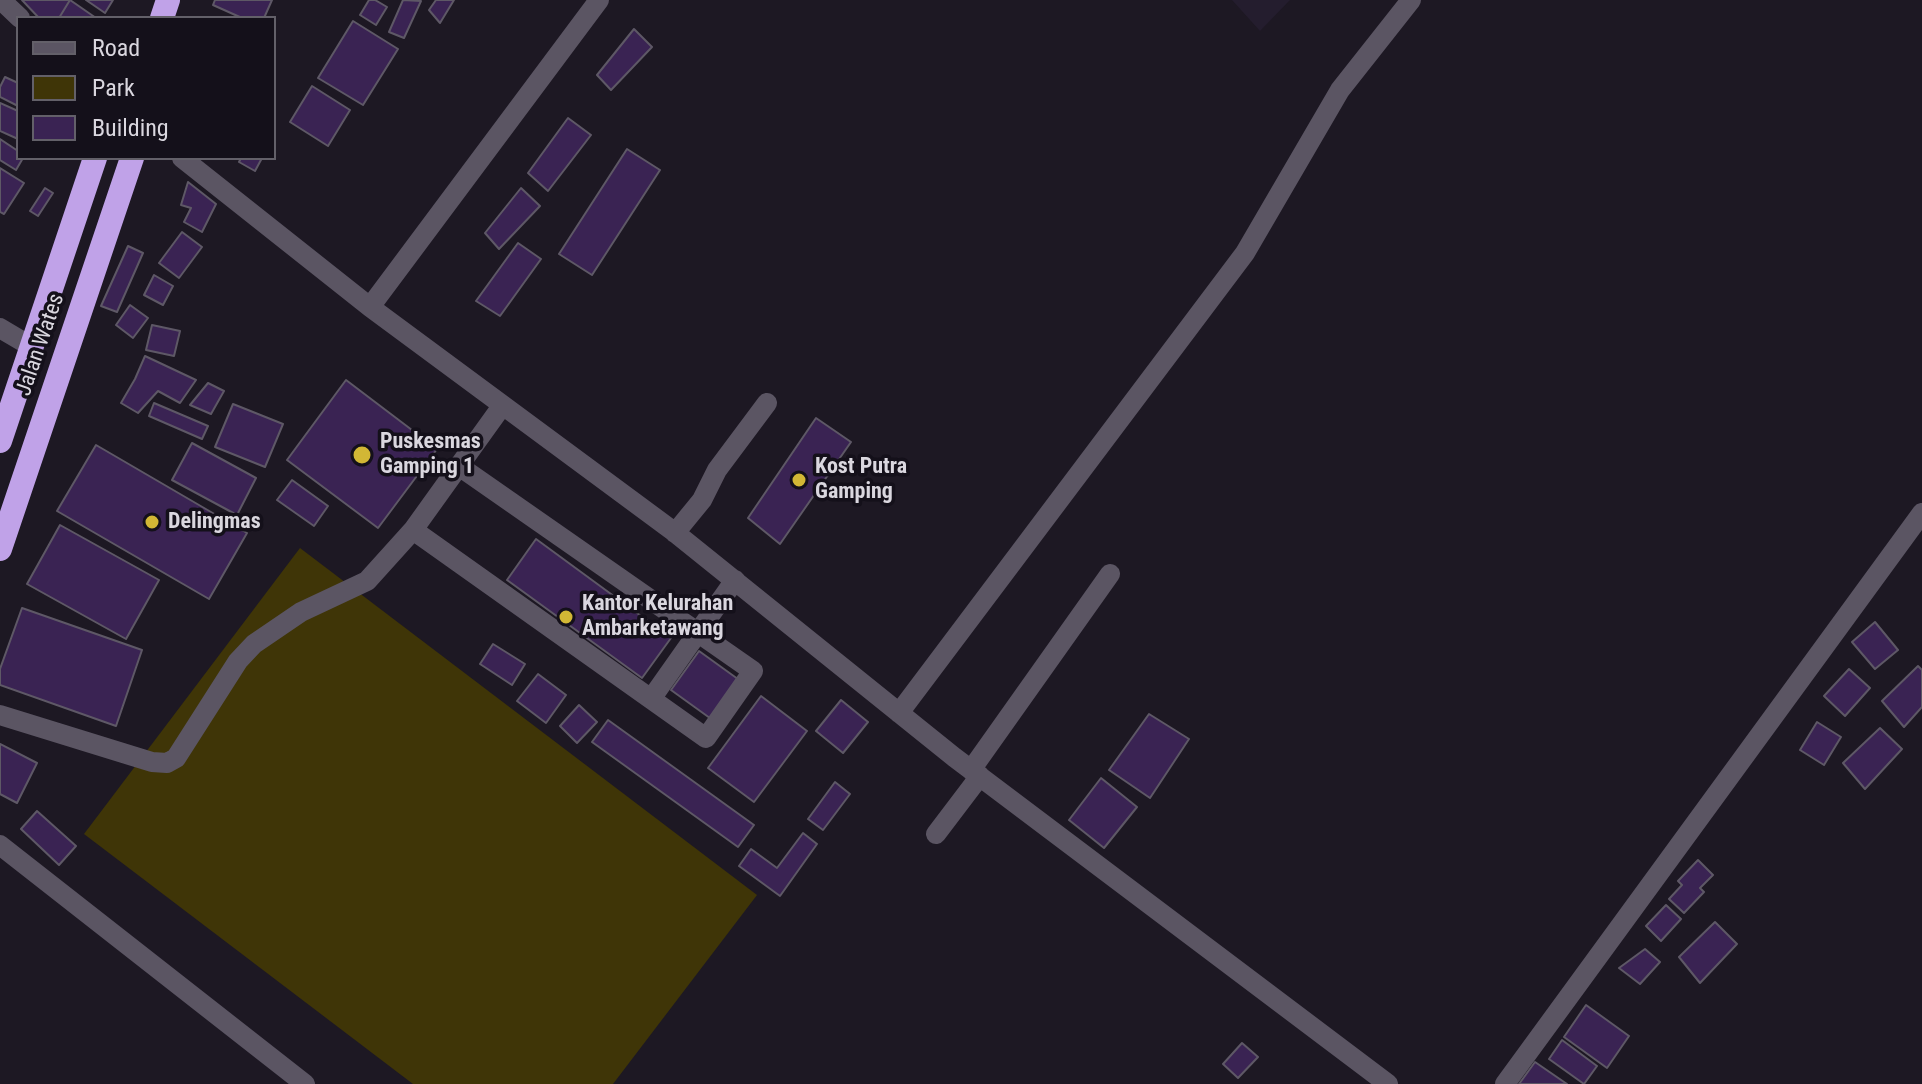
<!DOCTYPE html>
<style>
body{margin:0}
#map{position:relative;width:1922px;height:1084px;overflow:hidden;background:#1d1823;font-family:"Roboto Condensed",sans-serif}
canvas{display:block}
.legend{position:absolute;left:16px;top:16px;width:260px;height:144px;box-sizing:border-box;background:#14101a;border:2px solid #636069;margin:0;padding:10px 14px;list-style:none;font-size:24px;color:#dad7df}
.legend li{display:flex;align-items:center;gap:16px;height:40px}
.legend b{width:40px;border:2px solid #636069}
</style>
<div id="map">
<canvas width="1922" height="1084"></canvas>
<ul class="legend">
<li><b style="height:10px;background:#5b5563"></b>Road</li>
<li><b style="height:22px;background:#3f3507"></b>Park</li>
<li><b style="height:22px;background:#3a2353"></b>Building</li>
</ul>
</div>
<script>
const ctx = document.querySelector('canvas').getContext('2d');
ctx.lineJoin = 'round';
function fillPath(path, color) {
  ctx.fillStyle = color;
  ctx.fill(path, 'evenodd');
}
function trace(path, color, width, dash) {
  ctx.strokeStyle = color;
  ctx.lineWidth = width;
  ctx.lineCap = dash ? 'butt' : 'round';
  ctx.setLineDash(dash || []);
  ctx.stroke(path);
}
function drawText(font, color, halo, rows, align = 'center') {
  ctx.font = font + ' "Roboto Condensed",sans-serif';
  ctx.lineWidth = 7;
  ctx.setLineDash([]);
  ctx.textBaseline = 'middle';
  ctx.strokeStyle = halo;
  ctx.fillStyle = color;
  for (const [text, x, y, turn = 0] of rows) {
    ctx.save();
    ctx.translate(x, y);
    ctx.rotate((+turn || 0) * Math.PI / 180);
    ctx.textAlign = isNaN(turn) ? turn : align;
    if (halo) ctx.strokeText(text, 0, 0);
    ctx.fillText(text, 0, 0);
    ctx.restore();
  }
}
fillPath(new Path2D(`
 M 1232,0 L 1290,0 L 1260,31 Z`), '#241d2e');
fillPath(new Path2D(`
 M 300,548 L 757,895 L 613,1084 L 413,1084 L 84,834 Z`), '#3f3507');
const building = new Path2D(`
 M 22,0 L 70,0 L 59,18 L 39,18 Z
 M 70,0 L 96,18 L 59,18 Z
 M 86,0 L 113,0 L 105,13 Z
 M 215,0 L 272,0 L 264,18 L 242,18 L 213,5 Z
 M 369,0 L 375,0 L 387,7 L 376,25 L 360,15 Z
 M 403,0 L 421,1 L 404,38 L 389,32 Z
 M 436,0 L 454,0 L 440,23 L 429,10 Z
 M 353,21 L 398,49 L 363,105 L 318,78 Z
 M 634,29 L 652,47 L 611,90 L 597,75 Z
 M 5,77 L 18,83 L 18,106 L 0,97 L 0,87 Z
 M 312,86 L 350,110 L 328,146 L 290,122 Z
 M 0,103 L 18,111 L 18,139 L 0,131 Z
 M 568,118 L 591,135 L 548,191 L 528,173 Z
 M 0,139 L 18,151 L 18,158 L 23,158 L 16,170 L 0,160 Z
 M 627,149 L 660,170 L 592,275 L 559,254 Z
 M 241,158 L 262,158 L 255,171 L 239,162 Z
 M 0,168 L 24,183 L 4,214 L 0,212 Z
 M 188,182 L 216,204 L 202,232 L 184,222 L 191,208 L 181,205 Z
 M 45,188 L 53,193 L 38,216 L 30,211 Z
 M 521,188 L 540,206 L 499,249 L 485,233 Z
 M 182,232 L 202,247 L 179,278 L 159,263 Z
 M 518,243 L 541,259 L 500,316 L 476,301 Z
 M 128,246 L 143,253 L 117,312 L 101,306 Z
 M 154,275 L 173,286 L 163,305 L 144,295 Z
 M 130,305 L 148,318 L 133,338 L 116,325 Z
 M 152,325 L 180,331 L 174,356 L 146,350 Z
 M 145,356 L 196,380 L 180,403 L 158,391 L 138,413 L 121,403 L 135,379 Z
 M 346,380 L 437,449 L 378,528 L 287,460 Z
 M 208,383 L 224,391 L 211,414 L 190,405 Z
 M 154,403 L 208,426 L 202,439 L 149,416 Z
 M 233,404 L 283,424 L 265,467 L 215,447 Z
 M 816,418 L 851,442 L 780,544 L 748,518 Z
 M 192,443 L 256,478 L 237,515 L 172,480 Z
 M 96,445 L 247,533 L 209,599 L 57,511 Z
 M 292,480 L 328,506 L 314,526 L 277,500 Z
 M 60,525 L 159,580 L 126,639 L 27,584 Z
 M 536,539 L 671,638 L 642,678 L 507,580 Z
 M 22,608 L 142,650 L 116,726 L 0,685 L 0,669 Z
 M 1875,622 L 1898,650 L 1875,669 L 1852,642 Z
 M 493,644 L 525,664 L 512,685 L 480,664 Z
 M 699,651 L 742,682 L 714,721 L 671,690 Z
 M 1918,666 L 1922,670 L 1922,707 L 1904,727 L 1882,701 Z
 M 1849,669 L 1870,688 L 1845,716 L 1824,696 Z
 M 538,674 L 566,695 L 546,723 L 517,701 Z
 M 761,696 L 807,731 L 754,802 L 708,768 Z
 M 841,700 L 868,722 L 843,753 L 816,731 Z
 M 579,705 L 597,722 L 577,743 L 560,726 Z
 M 1149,714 L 1189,739 L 1150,798 L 1109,770 Z
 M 608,720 L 754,825 L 738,847 L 592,742 Z
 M 1817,722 L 1841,737 L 1824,765 L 1800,750 Z
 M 1880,728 L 1902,749 L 1865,789 L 1843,763 Z
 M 0,744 L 37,763 L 17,803 L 0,794 Z
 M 1101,778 L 1137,807 L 1104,848 L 1069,820 Z
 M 835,782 L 850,794 L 823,830 L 808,819 Z
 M 37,811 L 76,846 L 59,865 L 21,829 Z
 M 803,833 L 817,844 L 780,896 L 739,866 L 751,849 L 777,868 Z
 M 1698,860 L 1713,875 L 1700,888 L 1704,892 L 1684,913 L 1669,899 L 1682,885 L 1678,881 Z
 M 1666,905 L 1681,919 L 1661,941 L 1646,926 Z
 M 1715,922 L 1737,944 L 1700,983 L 1679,957 Z
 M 1645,949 L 1660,962 L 1640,984 L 1619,968 Z
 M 1586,1005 L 1629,1036 L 1607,1068 L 1564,1037 Z
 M 1562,1040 L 1597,1066 L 1584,1084 L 1549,1059 Z
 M 1242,1043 L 1258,1057 L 1238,1078 L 1223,1064 Z
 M 1535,1062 L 1567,1084 L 1519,1084 Z`);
fillPath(building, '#3a2353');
trace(building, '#5e5866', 2);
trace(new Path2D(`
 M 1,0 L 20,18
 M 182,158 L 370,307 L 673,531 L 954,757 L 1388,1084
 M 370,307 L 599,0
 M 0,328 L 32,347
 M 502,406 L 413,530 L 651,699 L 735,580
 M 459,466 L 753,671 L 706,738 L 651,699
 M 675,533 L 702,500 L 717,470 L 767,403
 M 899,713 L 1245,253 L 1340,90 L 1411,0
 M 0,715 L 152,762 L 167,763 L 176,758 L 238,661 L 254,644 L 301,612 L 367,581 L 413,530
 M 971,770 L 1110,574
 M 936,834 L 980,776
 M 0,845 L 305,1084
 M 1505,1084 L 1922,513`), '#5b5563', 20);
trace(new Path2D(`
 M 162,18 L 168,0
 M 0,441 L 95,158
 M 0,549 L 132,158`), '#c0a2e8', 24);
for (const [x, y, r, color] of [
 [362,455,10,"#d2b735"],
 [799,480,8,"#d2b735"],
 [152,522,8,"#d2b735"],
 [566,617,8,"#d2b735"]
]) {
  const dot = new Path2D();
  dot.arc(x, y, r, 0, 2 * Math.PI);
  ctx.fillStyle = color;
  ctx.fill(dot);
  trace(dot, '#14101a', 3);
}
drawText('22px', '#dad7df', '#14101a', [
 ["Jalan Wates",41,345,-71]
]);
drawText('bold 22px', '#dad7df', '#14101a', [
 ["Puskesmas",380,442],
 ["Gamping 1",380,467],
 ["Kost Putra",815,467],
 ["Gamping",815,492],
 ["Delingmas",168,522],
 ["Kantor Kelurahan",582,604],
 ["Ambarketawang",582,629]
], 'left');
</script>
